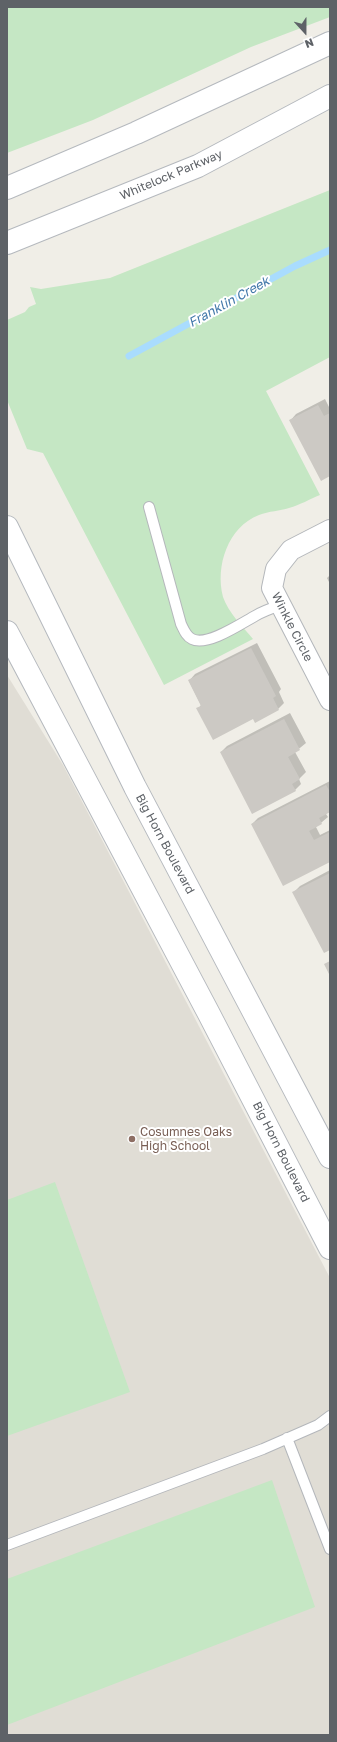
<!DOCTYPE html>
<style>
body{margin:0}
#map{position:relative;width:337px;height:1742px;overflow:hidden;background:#f0eee7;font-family:"Golos Text",sans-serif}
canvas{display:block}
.frame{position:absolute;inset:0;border:8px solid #5e6267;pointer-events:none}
.north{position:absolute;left:285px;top:12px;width:40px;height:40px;-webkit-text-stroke:3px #fff;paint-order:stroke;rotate:159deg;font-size:11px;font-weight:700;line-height:16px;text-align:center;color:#5e6267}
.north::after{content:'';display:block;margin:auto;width:14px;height:18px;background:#5e6267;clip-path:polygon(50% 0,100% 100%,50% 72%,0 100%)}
</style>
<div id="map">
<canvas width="337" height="1742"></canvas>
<div class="frame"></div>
<div class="north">N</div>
</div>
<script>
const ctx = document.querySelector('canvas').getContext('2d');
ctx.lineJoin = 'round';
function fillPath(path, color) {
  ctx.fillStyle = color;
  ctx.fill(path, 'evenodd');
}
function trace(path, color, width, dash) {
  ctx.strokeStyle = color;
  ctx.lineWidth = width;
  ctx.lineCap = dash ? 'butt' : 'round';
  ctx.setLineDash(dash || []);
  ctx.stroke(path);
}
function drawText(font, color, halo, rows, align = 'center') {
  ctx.font = font + ' "Golos Text",sans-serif';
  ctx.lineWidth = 4;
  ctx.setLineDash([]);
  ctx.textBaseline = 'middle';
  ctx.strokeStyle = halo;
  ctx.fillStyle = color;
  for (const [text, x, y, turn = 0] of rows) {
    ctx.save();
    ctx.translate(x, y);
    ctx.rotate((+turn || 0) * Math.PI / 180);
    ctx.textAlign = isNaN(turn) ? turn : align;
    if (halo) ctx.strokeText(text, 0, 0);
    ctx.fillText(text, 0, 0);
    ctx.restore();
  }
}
fillPath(new Path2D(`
 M 7,675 L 63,765 L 330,1278 L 330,1735 L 7,1735 Z`), '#e0ddd5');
fillPath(new Path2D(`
 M 7,7 L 330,7 L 330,17 L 251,47 L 93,120 L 7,153 Z
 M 330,190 L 330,357 L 266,391 L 320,495 C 310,499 300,505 289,508 C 280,511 269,511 259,515 C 228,527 215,566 223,597 C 228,612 243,627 253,639 L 164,685 L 43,453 L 27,449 L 7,400 L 7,320 L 25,312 L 29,307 L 36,304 L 30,287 L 41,289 L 110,278 Z
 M 55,1182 L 130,1392 L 7,1436 L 7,1200 Z
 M 272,1480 L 315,1607 L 7,1725 L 7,1579 Z`), '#c5e7c4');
fillPath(new Path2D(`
 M 325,399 L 330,409 L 330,474 L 290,421 L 296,414 Z
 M 330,575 L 330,584 L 327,578 Z
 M 257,643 L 281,689 L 279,692 L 284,703 L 278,709 L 254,718 L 198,709 L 201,705 L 189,681 L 195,674 Z
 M 290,713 L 306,743 L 295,752 L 306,772 L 299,779 L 301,784 L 295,790 L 221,752 L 227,746 Z
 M 330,781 L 330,811 L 326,814 L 328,817 L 316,827 L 320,835 L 330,830 L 330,861 L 252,824 L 258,818 Z
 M 330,870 L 330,949 L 294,892 L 300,886 Z`), '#0003');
trace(new Path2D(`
 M 129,356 L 295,266 L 330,250`), '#a9dcfe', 7);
fillPath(new Path2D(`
 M 318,405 L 324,416 L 330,413 L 330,476 L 321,481 L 289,420 Z
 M 251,648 L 276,696 L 273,698 L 279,710 L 255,723 L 253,719 L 213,740 L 196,708 L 201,706 L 188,680 Z
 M 284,719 L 300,750 L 288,757 L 300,779 L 292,784 L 296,791 L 252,814 L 220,752 Z
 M 326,785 L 330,792 L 330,812 L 319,818 L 322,824 L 309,831 L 314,840 L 330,832 L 330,862 L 283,886 L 251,824 Z
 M 330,873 L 330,950 L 324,953 L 292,892 Z
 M 330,961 L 330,976 L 324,964 Z`), '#ccc9c4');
const lane = new Path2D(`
 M 149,507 L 181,624 C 184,630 186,636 192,639 C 207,647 242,623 255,616 C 263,611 272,608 281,605
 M 287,1438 L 330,1549
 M 7,1545 L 263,1449 L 318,1425 L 330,1416`);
const street = new Path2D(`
 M 330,530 L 291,550 L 276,569 L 272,588 L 330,700`);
const secondary = new Path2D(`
 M 7,188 L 136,133 L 330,43
 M 7,243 L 198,166 L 330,96
 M 7,527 L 135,787 L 330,1157
 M 7,632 L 209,1014 L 330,1248`);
trace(lane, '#b4b7bb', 12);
trace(street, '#b4b7bb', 22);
trace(secondary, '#b5b9be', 24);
trace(lane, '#fff', 10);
trace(street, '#fff', 20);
trace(secondary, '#fff', 22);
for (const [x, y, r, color] of [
 [132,1139,4,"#8d6e63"]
]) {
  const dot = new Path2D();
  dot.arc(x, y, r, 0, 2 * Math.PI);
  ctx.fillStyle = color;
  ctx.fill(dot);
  trace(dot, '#fff', 1.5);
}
drawText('12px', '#5e6267', '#fff', [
 ["Whitelock Parkway",171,175,-23],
 ["Winkle Circle",292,627,63],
 ["Big Horn Boulevard",165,844,62],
 ["Big Horn Boulevard",281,1152,63]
]);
drawText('12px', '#785e54', '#fff', [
 ["Cosumnes Oaks",140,1132],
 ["High School",140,1146]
], 'left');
drawText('italic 13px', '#4177a9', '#fff', [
 ["Franklin Creek",229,302,-29]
]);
</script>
